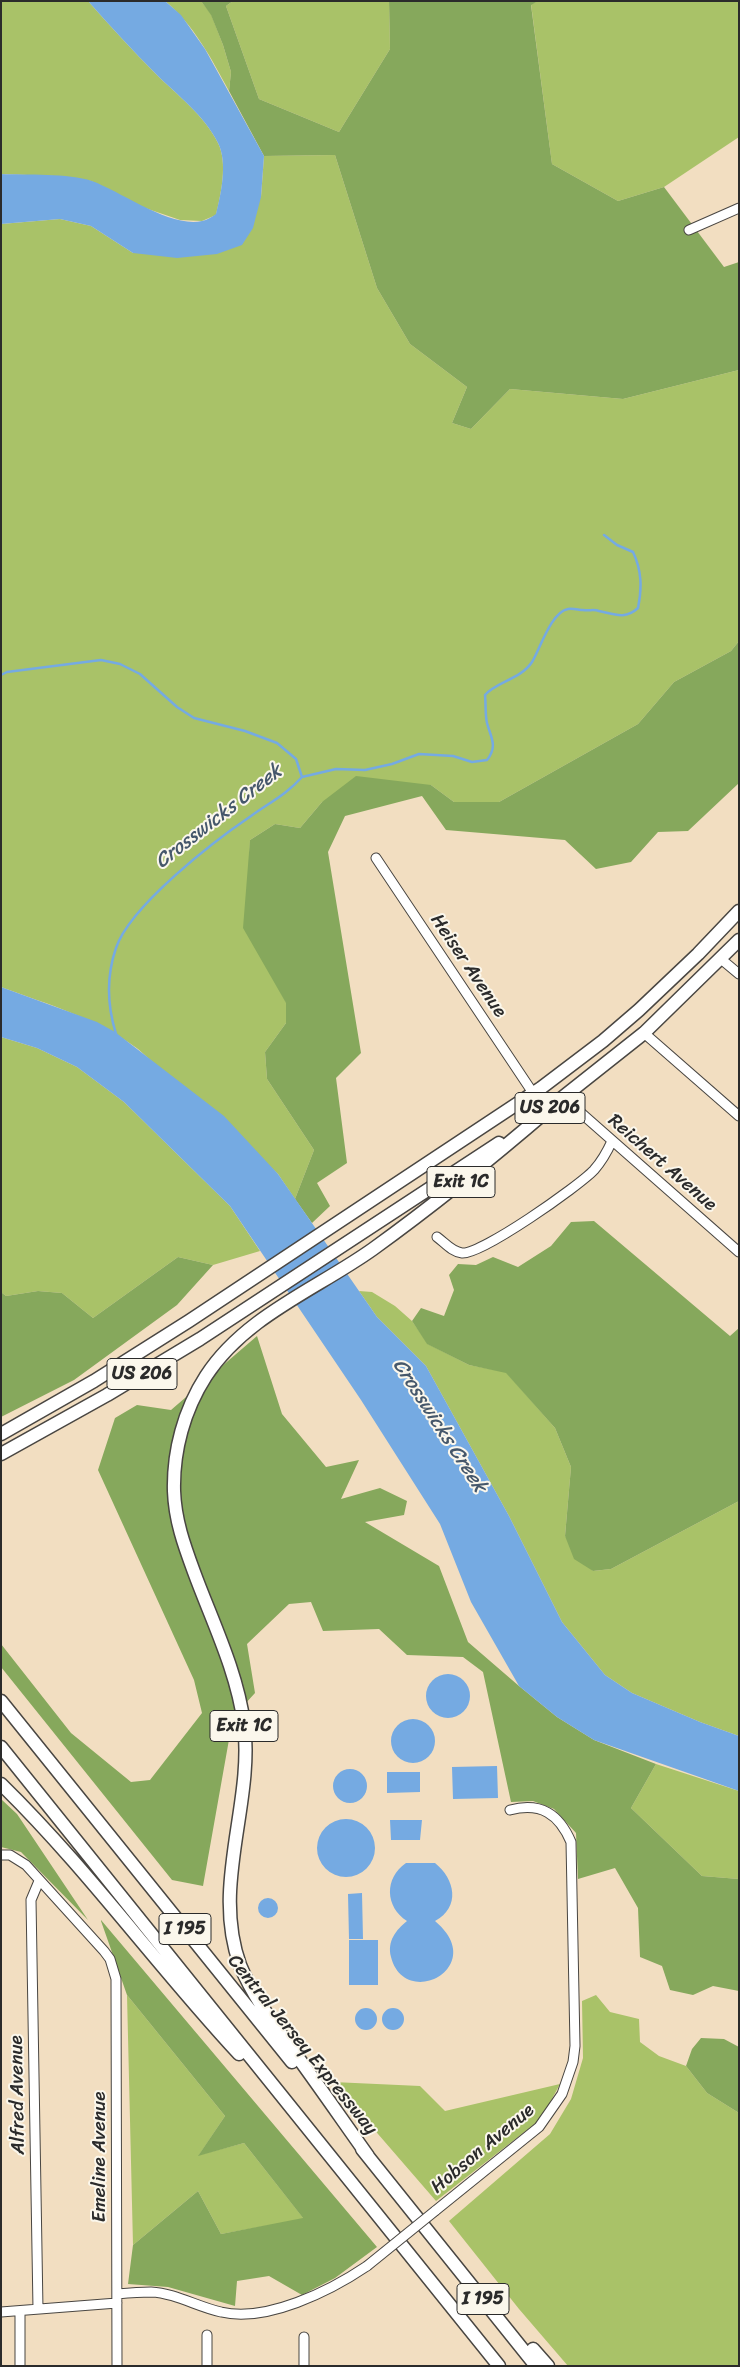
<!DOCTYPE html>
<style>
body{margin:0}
#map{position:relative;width:740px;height:2367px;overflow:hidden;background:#f2dec1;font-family:Sriracha,sans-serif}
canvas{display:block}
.frame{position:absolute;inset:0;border:2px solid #2b2b2b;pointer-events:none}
</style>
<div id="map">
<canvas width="740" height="2367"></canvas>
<div class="frame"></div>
</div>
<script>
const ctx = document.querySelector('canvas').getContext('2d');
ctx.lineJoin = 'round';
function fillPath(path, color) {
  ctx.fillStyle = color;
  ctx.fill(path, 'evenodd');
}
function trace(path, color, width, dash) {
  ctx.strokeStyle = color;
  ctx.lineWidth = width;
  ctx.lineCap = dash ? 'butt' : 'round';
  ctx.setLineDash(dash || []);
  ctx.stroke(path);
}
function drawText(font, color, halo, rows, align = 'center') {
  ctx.font = font + ' Sriracha,sans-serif';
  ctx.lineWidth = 4;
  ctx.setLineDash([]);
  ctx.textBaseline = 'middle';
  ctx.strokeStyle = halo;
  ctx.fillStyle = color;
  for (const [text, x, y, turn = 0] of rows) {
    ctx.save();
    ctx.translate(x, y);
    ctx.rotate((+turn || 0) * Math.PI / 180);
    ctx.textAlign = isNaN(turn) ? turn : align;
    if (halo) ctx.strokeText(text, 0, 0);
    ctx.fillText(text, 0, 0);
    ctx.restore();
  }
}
fillPath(new Path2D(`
 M 1,1 L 88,1 C 110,26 133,51 156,74 C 177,95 205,116 218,143 C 228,163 221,194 216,215 L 202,221 L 180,220 L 145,208 L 91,181 L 54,176 L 1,174 Z
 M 165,1 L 201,1 L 211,14 L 223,45 L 231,72 L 229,91 C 211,58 194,25 165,1 Z
 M 233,1 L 389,1 L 390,49 L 339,132 L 259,99 L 226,6 Z
 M 538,1 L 739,1 L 739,137 L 664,187 L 618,201 L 552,164 L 531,4 Z
 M 335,155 L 377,288 L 410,344 L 467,387 L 452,423 L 471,429 L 510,389 L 623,399 L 739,370 L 739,641 L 731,651 L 674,682 L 638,724 L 499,802 L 454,802 L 431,785 L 322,802 L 300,828 L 275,824 L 250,840 L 249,869 L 275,982 L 286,1002 L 286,1023 L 265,1052 L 267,1079 L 314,1150 L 295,1199 L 278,1174 L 138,1049 C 97,1018 49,1005 1,987 L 1,224 L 60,219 L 91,226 L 133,253 L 261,197 L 264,156 Z
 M 1,1037 L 37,1048 L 77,1067 L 124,1102 L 230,1206 L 260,1251 L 213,1265 L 178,1257 L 93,1318 L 62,1293 L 38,1291 L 6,1296 L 1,1292 Z
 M 359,1291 L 372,1292 L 395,1306 L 412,1321 L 428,1344 L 469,1365 L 506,1372 L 555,1428 L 571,1467 L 565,1536 L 593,1571 L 611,1569 L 739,1501 L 739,1736 L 700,1722 L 632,1693 L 605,1675 L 562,1622 L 509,1516 L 426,1366 L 377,1317 Z
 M 656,1764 L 739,1791 L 739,1879 L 702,1876 L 631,1808 Z
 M 127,1995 L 225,2116 L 199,2155 L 244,2143 L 304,2219 L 221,2234 L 198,2191 L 133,2245 Z
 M 596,1995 L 610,2012 L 639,2019 L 640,2042 L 659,2056 L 686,2066 L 707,2093 L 739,2113 L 739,2366 L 568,2366 L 519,2309 L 449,2221 L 550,2134 L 571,2099 L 583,2058 L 582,2001 Z
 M 333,2082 L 420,2086 L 445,2111 L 560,2084 L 541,2119 L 436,2201 Z`), '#a9c268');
fillPath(new Path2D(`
 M 201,1 L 233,1 L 226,6 L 259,99 L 339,132 L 390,49 L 389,1 L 538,1 L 531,5 L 552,164 L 618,201 L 664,187 L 724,267 L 739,262 L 739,370 L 623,399 L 510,389 L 471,429 L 452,423 L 467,387 L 410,344 L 377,288 L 335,155 L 264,156 L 229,91 L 231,72 L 223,45 L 211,15 Z
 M 739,641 L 739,783 L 688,831 L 658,832 L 631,862 L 596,869 L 565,840 L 446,830 L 422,796 L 345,816 L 328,852 L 361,1053 L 336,1078 L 347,1163 L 317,1183 L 330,1206 L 312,1223 L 295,1199 L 314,1150 L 267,1079 L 265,1052 L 286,1023 L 286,1003 L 243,928 L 250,840 L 275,824 L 300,828 L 322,802 L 356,776 L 431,785 L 454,802 L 499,802 L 638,724 L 674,682 L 731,651 Z
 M 594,1221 L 730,1336 L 739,1328 L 739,1501 L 611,1569 L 593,1571 L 574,1559 L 565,1536 L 571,1467 L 555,1428 L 506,1373 L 469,1365 L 427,1344 L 412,1321 L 421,1308 L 444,1316 L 454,1290 L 449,1275 L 458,1264 L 476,1265 L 493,1257 L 518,1267 L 551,1246 L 571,1222 Z
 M 178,1257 L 213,1265 L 177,1305 L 74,1380 L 1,1417 L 1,1292 L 6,1296 L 38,1291 L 62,1293 L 93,1318 Z
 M 257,1336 L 282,1414 L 326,1467 L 359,1460 L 341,1499 L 380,1488 L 407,1501 L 404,1515 L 365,1522 L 439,1566 L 468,1642 L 519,1686 L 557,1717 L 594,1740 L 656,1764 L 631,1808 L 702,1876 L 739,1879 L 739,1991 L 713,1986 L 693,1995 L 670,1990 L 662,1966 L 640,1957 L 638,1908 L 615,1868 L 578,1879 L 576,1833 L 554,1809 L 533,1801 L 511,1802 L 483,1672 L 463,1657 L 407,1655 L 379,1629 L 323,1631 L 311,1602 L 289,1604 L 247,1644 L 255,1693 L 233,1717 L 203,1886 L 172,1880 L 1,1667 L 1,1644 L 71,1733 L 131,1782 L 150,1780 L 202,1713 L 194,1680 L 98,1470 L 115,1418 L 137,1405 L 171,1410 Z
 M 1,1799 L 17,1814 L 88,1920 L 21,1852 L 1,1847 Z
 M 101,1921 L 101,1920 L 377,2247 L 335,2278 L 302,2295 L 269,2276 L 237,2281 L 235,2306 L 168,2287 L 128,2284 L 133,2245 L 198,2191 L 221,2234 L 303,2218 L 244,2143 L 198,2156 L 225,2116 L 127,1995 Z
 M 701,2038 L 724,2039 L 739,2047 L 739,2113 L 707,2093 L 686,2066 L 692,2049 Z`), '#86a85c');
fillPath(new Path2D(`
 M 88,1 L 165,1 L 181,15 L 205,49 L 264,156 L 261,197 L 253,228 L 242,245 L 217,254 L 177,258 L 133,253 L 91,226 L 60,219 L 1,224 L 1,174 C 27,175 68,173 92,181 C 122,192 170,228 202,221 C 207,220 212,217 216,214 C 221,194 228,163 218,143 C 205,116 177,95 156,74 C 133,51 110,26 88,1 Z
 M 1,987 L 97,1022 L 115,1032 L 224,1116 L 278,1174 L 377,1317 L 426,1366 L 509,1516 L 562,1622 L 605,1675 L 632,1693 L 700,1722 L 739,1736 L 739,1791 L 594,1740 L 557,1717 L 519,1686 L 471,1602 L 440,1524 L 361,1400 L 230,1206 L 124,1102 L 77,1067 L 37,1048 L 1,1037 Z
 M426 1696a22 22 0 1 1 44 0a22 22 0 1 1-44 0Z
 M391 1741a22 22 0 1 1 44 0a22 22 0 1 1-44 0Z
 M 497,1766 L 498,1798 L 453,1799 L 452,1767 Z
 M333 1786a17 17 0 1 1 34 0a17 17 0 1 1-34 0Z
 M 387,1772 L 420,1772 L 420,1792 L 387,1793 Z
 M317 1848a29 29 0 1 1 58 0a29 29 0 1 1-58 0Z
 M 390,1820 L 422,1820 L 420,1840 L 391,1840 Z
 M 406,1863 L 435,1863 C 455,1879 461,1907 435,1921 C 490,1967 405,2011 391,1957 C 387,1941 396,1930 407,1921 C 385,1907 384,1878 406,1863 Z
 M 362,1893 L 363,1939 L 349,1939 L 348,1894 Z
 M258 1908a10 10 0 1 1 20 0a10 10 0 1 1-20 0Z
 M 378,1940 L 378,1985 L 349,1985 L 349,1940 Z
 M382 2019a11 11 0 1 1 22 0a11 11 0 1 1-22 0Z
 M355 2019a11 11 0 1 1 22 0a11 11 0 1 1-22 0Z`), '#75aae2');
trace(new Path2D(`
 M 1,675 L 7,672 L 101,660 L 120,664 L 140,674 L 177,707 L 194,718 L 245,731 L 277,743 L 296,759 L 302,777
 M 302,777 L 336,769 L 365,770 L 392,764 L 419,754 L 453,756 L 472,762 L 487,760 C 498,746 491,738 487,723 C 485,715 486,704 485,695 C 496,682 521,679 532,662 C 540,649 551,612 568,609 C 573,608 579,610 583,610 C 589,611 594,609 599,611 C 614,614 625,620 638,608 C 642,588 642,571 633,552 L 617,545 L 604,535
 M 116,1034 C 107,1005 106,977 116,948 C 130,906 214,841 251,816 C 269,803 287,794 302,777`), '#75aae2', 2.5);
const minor = new Path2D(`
 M 689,230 L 739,208
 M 376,858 L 533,1093
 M 721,959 L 739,974
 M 644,1033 L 739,1116
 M 564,1098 L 739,1252
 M 437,1237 C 445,1243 452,1252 462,1253 C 481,1255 579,1186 594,1170 C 602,1161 607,1152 612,1141
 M 1,1855 L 10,1855 L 26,1865 L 104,1951 L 110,1959 L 116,1979 L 117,2366
 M 435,2211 L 539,2127 L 562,2094 L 573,2062 L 575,2046 L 571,1842 C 559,1814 541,1802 510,1810
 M 117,2294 C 128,2293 140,2292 151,2292 C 175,2293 198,2307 221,2312 C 266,2323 330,2291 367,2266
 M 38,2309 L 31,1900 L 39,1881
 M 20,2311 L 20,2366
 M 1,2312 L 117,2303
 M 207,2335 L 207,2366
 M 304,2366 L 304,2337`);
const highway = new Path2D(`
 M 543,1113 L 644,1033 L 739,940
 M 1,1434 L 94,1381 L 189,1321 L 541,1088 L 603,1041 L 639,1010 L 698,954 L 739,911
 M 1,1454 L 107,1395 L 200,1339 L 499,1143
 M 1,1701 L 292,2062
 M 1,1747 L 499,2366
 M 1,1784 C 87,1868 158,1967 239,2054
 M 362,2149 L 536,2366
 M 368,2156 C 343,2121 319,2086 294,2052 C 274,2024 253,1997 240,1965 C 211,1885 254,1804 244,1724 C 237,1671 212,1621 194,1572 C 184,1545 175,1520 174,1491 C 173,1451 184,1410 206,1376 C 245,1316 317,1289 373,1249 C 434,1205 492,1158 549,1109
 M 533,2349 L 548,2366`);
trace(minor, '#494642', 11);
trace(highway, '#494642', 15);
trace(minor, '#fff', 9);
trace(highway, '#fff', 12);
const minorBridge = new Path2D(`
 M 367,2266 L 435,2211`);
trace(minorBridge, '#494642', 11, []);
trace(minorBridge, '#fff', 9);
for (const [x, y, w] of [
 [550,1108,70],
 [461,1182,68],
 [142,1374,70],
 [244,1726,68],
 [185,1929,52],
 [483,2299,52]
]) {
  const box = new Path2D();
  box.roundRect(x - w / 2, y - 15.5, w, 31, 4);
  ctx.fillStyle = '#fbf7ec';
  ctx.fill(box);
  trace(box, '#2b2b2b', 1);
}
drawText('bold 18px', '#2b2b2b', null, [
 ["US 206",550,1108],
 ["Exit 1C",461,1182],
 ["US 206",142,1374],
 ["Exit 1C",244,1726],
 ["I 195",185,1929],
 ["I 195",483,2299]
]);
drawText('19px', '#2b2b2b', '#fbf7ec', [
 ["Heiser Avenue",468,966,56],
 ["Reichert Avenue",662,1163,41],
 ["Central Jersey Expressway",302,2045,51],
 ["Alfred Avenue",18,2095,-91],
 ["Hobson Avenue",483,2149,-40],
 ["Emeline Avenue",100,2157,-90]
]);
drawText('italic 20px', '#45576b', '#fbf7ec', [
 ["Crosswicks Creek",219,817,-38],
 ["Crosswicks Creek",439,1426,57]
]);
</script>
